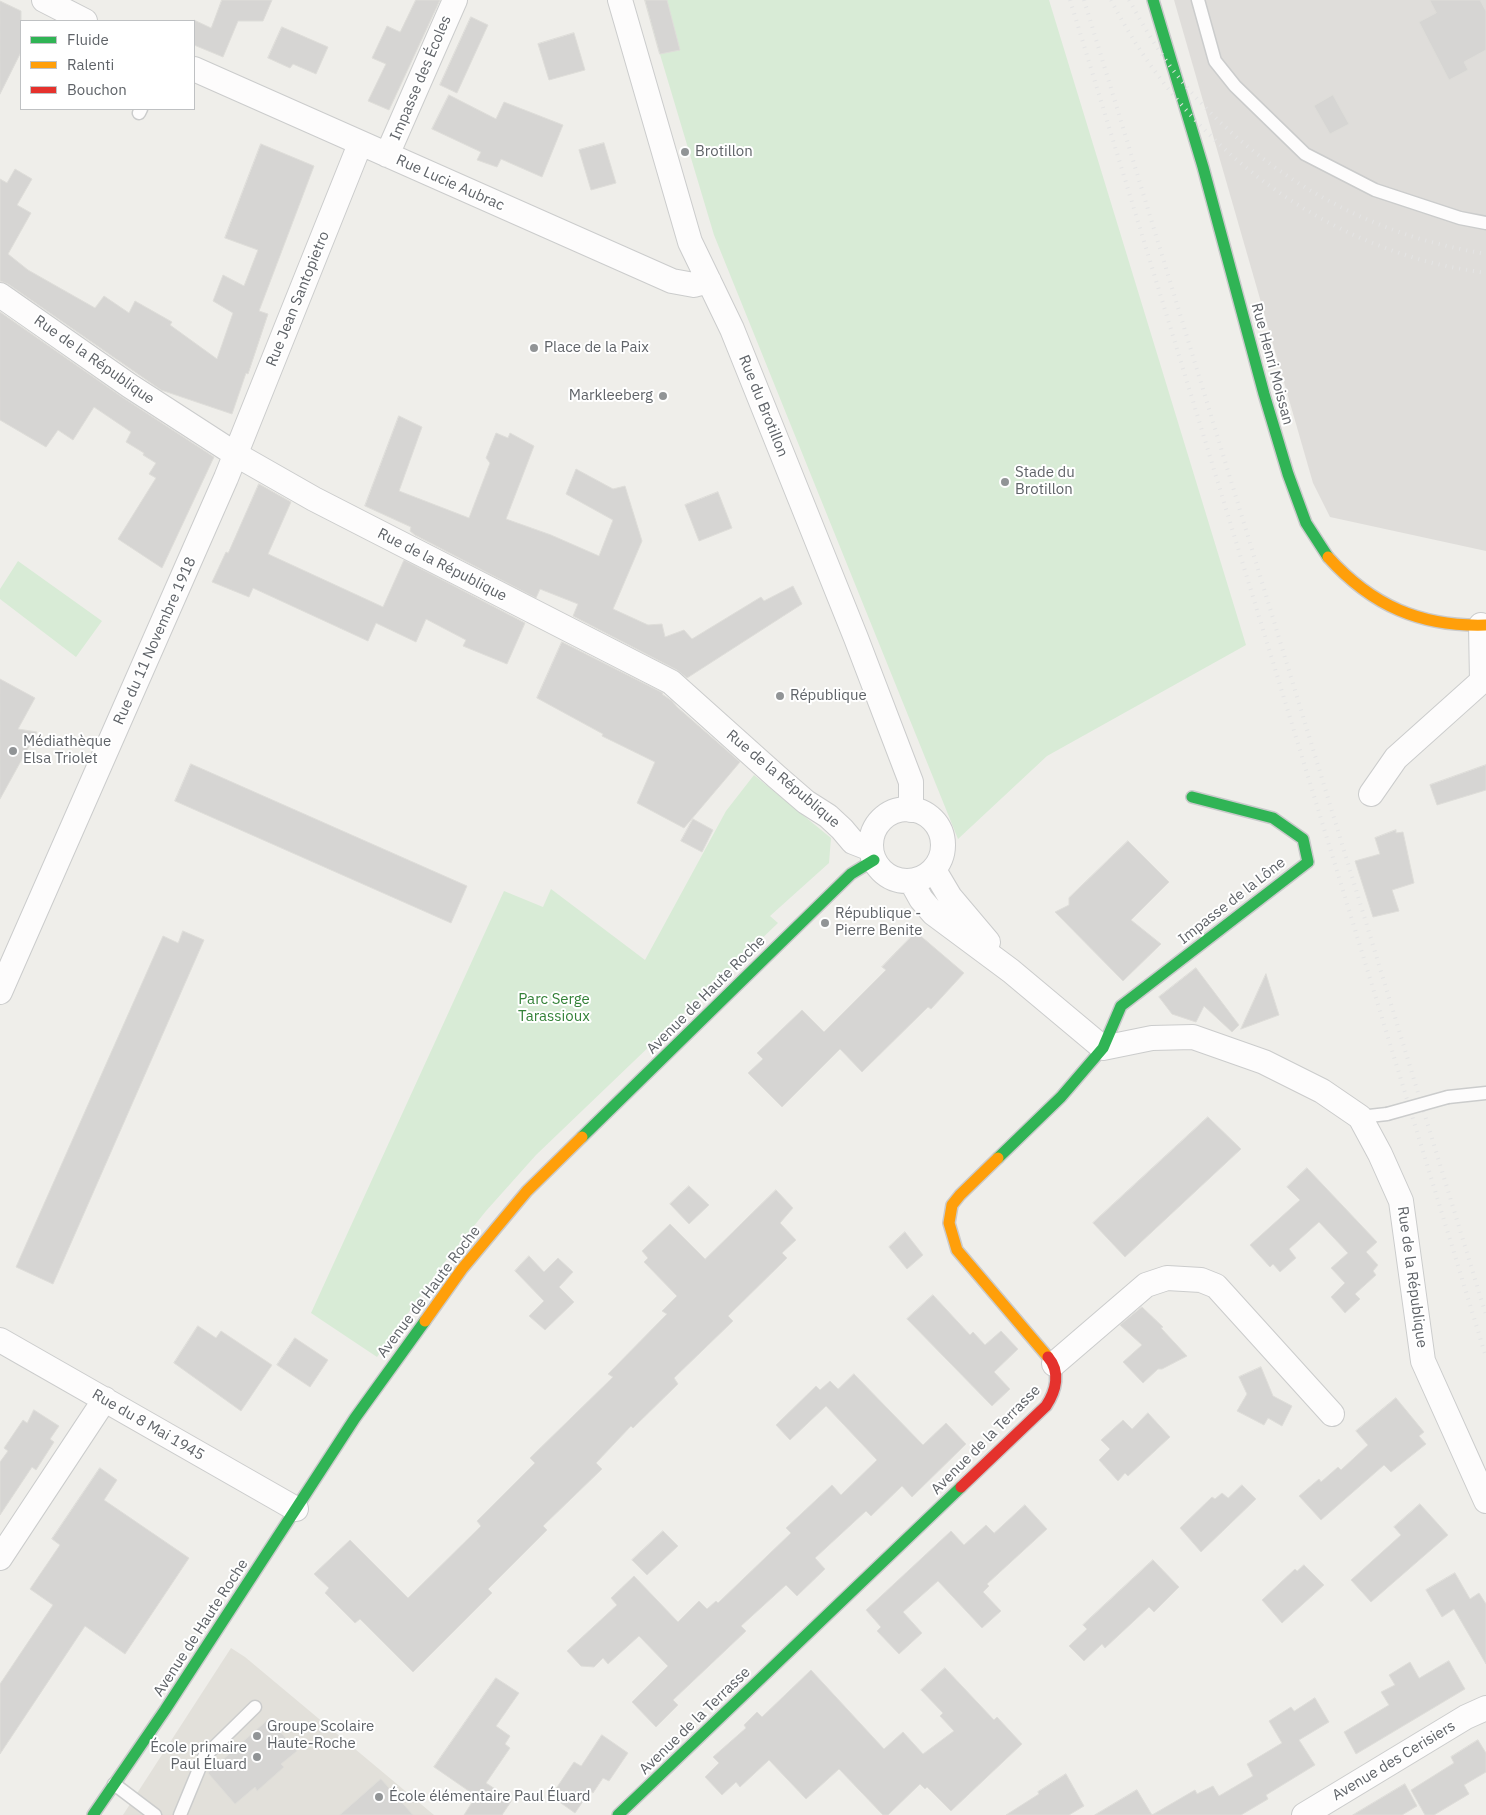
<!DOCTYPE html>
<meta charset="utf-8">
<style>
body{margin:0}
#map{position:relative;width:1486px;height:1815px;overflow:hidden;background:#efeeea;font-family:"IBM Plex Sans",sans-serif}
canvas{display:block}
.legend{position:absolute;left:20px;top:20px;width:175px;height:90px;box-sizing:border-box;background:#fff;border:1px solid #bfc1c3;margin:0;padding:6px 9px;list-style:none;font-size:15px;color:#5f6368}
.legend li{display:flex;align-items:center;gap:10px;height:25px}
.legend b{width:25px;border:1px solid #bfc1c3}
</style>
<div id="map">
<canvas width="1486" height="1815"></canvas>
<ul class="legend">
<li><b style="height:6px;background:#30b455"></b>Fluide</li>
<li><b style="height:6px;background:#ff9f0a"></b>Ralenti</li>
<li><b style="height:6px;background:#e5322d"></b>Bouchon</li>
</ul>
</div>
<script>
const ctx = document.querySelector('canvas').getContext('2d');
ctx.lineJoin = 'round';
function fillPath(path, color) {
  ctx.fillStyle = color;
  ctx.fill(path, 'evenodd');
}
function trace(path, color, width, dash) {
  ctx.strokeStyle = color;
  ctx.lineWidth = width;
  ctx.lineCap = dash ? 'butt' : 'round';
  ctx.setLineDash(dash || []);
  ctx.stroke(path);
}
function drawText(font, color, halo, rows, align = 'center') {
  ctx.font = font + ' "IBM Plex Sans",sans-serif';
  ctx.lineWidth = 4;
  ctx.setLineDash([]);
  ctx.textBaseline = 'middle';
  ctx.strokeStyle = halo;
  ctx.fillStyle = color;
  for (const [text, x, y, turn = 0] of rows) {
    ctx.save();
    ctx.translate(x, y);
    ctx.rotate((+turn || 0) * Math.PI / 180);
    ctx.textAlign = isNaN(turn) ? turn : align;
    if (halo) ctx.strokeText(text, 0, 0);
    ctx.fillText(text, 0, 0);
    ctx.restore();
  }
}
fillPath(new Path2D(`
 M 1174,0 L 1486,0 L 1486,551 L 1330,517 L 1313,483 Z`), '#dfddda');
fillPath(new Path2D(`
 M 231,1648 L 245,1657 L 434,1815 L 123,1815 Z`), '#e2e0da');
fillPath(new Path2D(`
 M 645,0 L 1049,0 L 1246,645 L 1047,756 L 958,839 L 714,235 L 659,51 Z
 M 18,561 L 102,621 L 76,657 L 0,599 L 0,589 Z
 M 754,775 L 831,838 L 829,863 L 770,916 L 778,923 L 536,1155 L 486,1211 L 440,1268 L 377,1357 L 311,1313 L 504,891 L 543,907 L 551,889 L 645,960 L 726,811 Z`), '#d8ebd6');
const building = new Path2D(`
 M 222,0 L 272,0 L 263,21 L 238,21 L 223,57 L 194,45 L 194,20 L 211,28 Z
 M 416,0 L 440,0 L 389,110 L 368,101 L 386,64 L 372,58 L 387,26 L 400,32 Z
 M 645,0 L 667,0 L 680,50 L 660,54 Z
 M 1430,0 L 1480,0 L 1486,11 L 1486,50 L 1464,62 L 1468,70 L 1449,80 L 1419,22 L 1436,13 Z
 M 0,1 L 21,11 L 21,52 L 0,94 Z
 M 471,17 L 488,25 L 457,93 L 440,85 Z
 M 282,27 L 328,47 L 316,74 L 293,64 L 290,68 L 268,58 Z
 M 574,33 L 585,70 L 549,80 L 538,44 Z
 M 449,95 L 496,119 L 504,102 L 563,125 L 542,177 L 501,159 L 497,167 L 477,160 L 481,152 L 432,129 Z
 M 1333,95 L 1349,124 L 1330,134 L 1314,106 Z
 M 604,143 L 616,183 L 591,190 L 579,150 Z
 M 261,144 L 314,166 L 259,311 L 268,314 L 248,374 L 246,373 L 232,414 L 161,390 L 8,284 L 0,281 L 0,179 L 7,183 L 15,169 L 32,179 L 17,205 L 31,213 L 8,254 L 28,270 L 95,308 L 104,296 L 129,313 L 135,301 L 172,322 L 170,325 L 217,359 L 233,313 L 213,301 L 223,275 L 244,286 L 258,250 L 225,238 Z
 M 0,312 L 122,397 L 214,457 L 162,568 L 118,539 L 156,478 L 149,474 L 156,463 L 143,455 L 144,453 L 126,442 L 131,432 L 94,407 L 73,440 L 58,430 L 46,447 L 0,420 Z
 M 399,416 L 422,427 L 399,491 L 469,518 L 490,463 L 486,458 L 496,433 L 508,438 L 510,433 L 534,446 L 506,519 L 551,535 L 599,556 L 613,520 L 566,494 L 576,469 L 613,489 L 625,486 L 642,541 L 613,609 L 648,625 L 662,624 L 665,637 L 684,630 L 692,639 L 761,597 L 764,601 L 793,586 L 802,604 L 687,678 L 677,670 L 573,616 L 578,604 L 540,589 L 536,598 L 415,535 L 410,531 L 411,527 L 365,506 Z
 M 259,484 L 291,502 L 268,554 L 383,607 L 404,560 L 525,623 L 507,664 L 463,646 L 466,640 L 426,619 L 416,642 L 376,623 L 368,641 L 253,588 L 249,597 L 212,582 L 226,552 L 228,553 Z
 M 718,492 L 732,528 L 699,541 L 685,505 Z
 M 562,642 L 663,693 L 662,694 L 672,701 L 677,707 L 740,762 L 684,828 L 637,803 L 655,762 L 602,736 L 603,734 L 537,698 Z
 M 0,679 L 35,698 L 18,729 L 37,732 L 0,799 Z
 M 191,764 L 467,886 L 451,923 L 175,801 Z
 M 1486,765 L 1486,790 L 1437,805 L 1430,785 Z
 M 693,819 L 713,830 L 702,852 L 681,841 Z
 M 1396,830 L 1396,833 L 1403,832 L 1414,883 L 1392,890 L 1399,911 L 1373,917 L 1355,861 L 1380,854 L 1375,838 Z
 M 1128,841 L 1169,882 L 1131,920 L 1161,944 L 1123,981 L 1055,912 L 1069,905 L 1069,898 Z
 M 183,931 L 204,940 L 53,1284 L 16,1267 L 163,936 L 178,943 Z
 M 916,932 L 964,973 L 931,1009 L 928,1007 L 862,1072 L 840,1049 L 782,1107 L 748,1073 L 763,1059 L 757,1053 L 802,1010 L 824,1032 L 886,970 L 882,967 Z
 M 1196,968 L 1239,1025 L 1232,1032 L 1204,1006 L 1196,1022 L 1172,1014 L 1159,997 Z
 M 1266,974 L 1279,1015 L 1241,1029 Z
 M 1208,1117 L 1241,1149 L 1125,1257 L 1093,1223 Z
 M 1307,1168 L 1377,1242 L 1366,1252 L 1378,1265 L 1373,1271 L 1376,1275 L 1355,1294 L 1360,1299 L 1345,1313 L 1331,1297 L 1345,1283 L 1331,1268 L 1348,1253 L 1319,1222 L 1289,1249 L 1296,1258 L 1280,1272 L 1273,1264 L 1270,1267 L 1250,1245 L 1300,1200 L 1287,1187 Z
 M 689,1186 L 709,1205 L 689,1224 L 670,1204 Z
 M 776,1190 L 793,1208 L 780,1223 L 796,1240 L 782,1253 L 787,1258 L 728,1316 L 733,1321 L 674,1378 L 678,1384 L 633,1428 L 631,1426 L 596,1463 L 602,1469 L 543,1526 L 547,1530 L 488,1589 L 492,1593 L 413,1672 L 360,1619 L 355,1623 L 325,1593 L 329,1588 L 314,1574 L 350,1540 L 408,1598 L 481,1526 L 477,1521 L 535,1463 L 530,1458 L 613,1377 L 608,1374 L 667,1314 L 662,1311 L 677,1296 L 644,1262 L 648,1258 L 642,1251 L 670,1224 L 705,1259 Z
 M 905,1232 L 923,1255 L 907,1269 L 889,1247 Z
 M 529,1256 L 544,1272 L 558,1258 L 573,1272 L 559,1287 L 574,1302 L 545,1330 L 529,1316 L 544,1301 L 515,1271 Z
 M 933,1295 L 970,1335 L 973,1332 L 985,1345 L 1001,1331 L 1018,1349 L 994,1372 L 1010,1389 L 992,1406 L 907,1319 Z
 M 1142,1307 L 1163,1327 L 1161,1328 L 1187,1356 L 1162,1369 L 1158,1369 L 1143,1383 L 1123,1362 L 1142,1345 L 1120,1325 Z
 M 198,1326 L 216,1338 L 221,1331 L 272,1365 L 241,1411 L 174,1363 Z
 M 295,1338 L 328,1360 L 310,1387 L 277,1365 Z
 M 1261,1367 L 1273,1396 L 1292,1406 L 1282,1426 L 1268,1418 L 1264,1425 L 1237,1411 L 1247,1394 L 1239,1377 Z
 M 854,1374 L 923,1445 L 946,1423 L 966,1444 L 912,1497 L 902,1486 L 871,1516 L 866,1511 L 815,1558 L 825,1569 L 797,1596 L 786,1585 L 741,1626 L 746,1631 L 673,1700 L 678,1705 L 656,1727 L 632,1702 L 668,1666 L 639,1636 L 608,1664 L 603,1658 L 594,1667 L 581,1666 L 567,1651 L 617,1605 L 611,1598 L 634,1576 L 678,1622 L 699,1601 L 707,1609 L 716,1601 L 718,1603 L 791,1533 L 786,1528 L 832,1485 L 841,1495 L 877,1460 L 826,1406 L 790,1440 L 776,1425 L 816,1386 L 820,1390 L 830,1381 L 838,1389 Z
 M 1396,1398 L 1424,1432 L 1419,1436 L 1426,1444 L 1391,1472 L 1384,1465 L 1321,1520 L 1299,1496 L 1319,1479 L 1321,1482 L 1338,1467 L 1341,1470 L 1368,1445 L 1356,1431 Z
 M 34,1410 L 59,1426 L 50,1439 L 54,1442 L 36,1470 L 32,1467 L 0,1515 L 0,1462 L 8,1451 L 4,1448 L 23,1420 L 27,1423 Z
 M 1148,1413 L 1170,1437 L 1128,1476 L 1125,1473 L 1118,1481 L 1099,1460 L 1110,1449 L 1101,1440 L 1123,1420 L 1132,1429 Z
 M 100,1468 L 117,1480 L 104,1500 L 189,1558 L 125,1654 L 85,1626 L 0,1754 L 0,1684 L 53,1605 L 30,1589 L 60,1545 L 52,1539 Z
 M 1242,1485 L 1256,1499 L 1201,1552 L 1180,1528 L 1212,1497 L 1215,1499 L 1222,1493 L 1228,1498 Z
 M 1420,1504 L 1448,1535 L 1371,1602 L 1351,1580 L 1401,1535 L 1394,1527 Z
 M 1025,1505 L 1047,1529 L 987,1584 L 989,1586 L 983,1592 L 1001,1611 L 982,1628 L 938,1581 L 903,1612 L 922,1633 L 899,1654 L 877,1631 L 881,1627 L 866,1610 L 951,1531 L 964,1545 L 986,1525 L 994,1533 Z
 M 663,1531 L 678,1546 L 647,1575 L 632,1560 Z
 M 1153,1560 L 1179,1587 L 1154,1612 L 1149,1607 L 1105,1648 L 1102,1644 L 1084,1661 L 1069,1646 L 1087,1629 L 1083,1625 Z
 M 1304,1565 L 1324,1585 L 1282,1623 L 1262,1600 L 1295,1569 L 1297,1571 Z
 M 1455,1573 L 1470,1599 L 1479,1593 L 1486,1604 L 1486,1664 L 1454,1609 L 1442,1617 L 1426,1590 Z
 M 1449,1661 L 1465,1689 L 1356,1754 L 1344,1732 L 1389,1705 L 1381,1692 L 1395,1685 L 1389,1675 L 1410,1662 L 1419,1678 Z
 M 945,1668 L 994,1720 L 997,1717 L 1022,1744 L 951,1811 L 927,1787 L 925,1789 L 920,1784 L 888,1815 L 883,1815 L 839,1769 L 806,1799 L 769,1760 L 740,1787 L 736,1782 L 722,1795 L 705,1777 L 719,1763 L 713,1757 L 746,1728 L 744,1725 L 757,1712 L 762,1717 L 811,1670 L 884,1749 L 903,1732 L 923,1754 L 954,1731 L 940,1716 L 943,1713 L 921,1690 Z
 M 496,1678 L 519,1693 L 496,1726 L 510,1736 L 505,1744 L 510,1748 L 486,1783 L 512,1800 L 502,1815 L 464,1815 L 476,1796 L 434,1767 Z
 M 1315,1698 L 1329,1722 L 1299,1740 L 1315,1765 L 1266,1795 L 1268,1799 L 1241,1815 L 1152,1815 L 1195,1790 L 1197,1794 L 1213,1786 L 1219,1796 L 1253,1776 L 1247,1764 L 1282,1743 L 1269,1721 L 1291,1707 L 1294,1711 Z
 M 269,1719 L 297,1751 L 281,1764 L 284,1767 L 257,1791 L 255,1787 L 235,1804 L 208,1773 Z
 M 602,1735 L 628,1753 L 609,1781 L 603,1778 L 593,1793 L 590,1791 L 575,1813 L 551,1796 L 574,1762 L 581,1766 Z
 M 1478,1740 L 1486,1753 L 1486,1772 L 1464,1785 L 1469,1794 L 1434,1815 L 1425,1815 L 1411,1790 L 1454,1763 L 1451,1757 Z
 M 1066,1774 L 1084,1806 L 1069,1815 L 1006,1815 L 1039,1794 L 1038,1792 Z
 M 381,1779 L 413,1815 L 340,1815 Z
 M 1405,1784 L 1417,1806 L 1402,1815 L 1353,1815 Z
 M 1137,1790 L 1152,1815 L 1095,1815 Z`);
fillPath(building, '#d6d5d3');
trace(building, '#deddd9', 1);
const lane = new Path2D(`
 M 1198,0 L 1215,61 L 1235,86 L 1305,154 L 1375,190 L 1460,218 L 1486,223
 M 139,113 L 141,109
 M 1448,1097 L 1486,1093
 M 1360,1117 L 1387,1114
 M 114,1784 L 155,1815
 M 180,1815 L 204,1757 L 255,1707`);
const street = new Path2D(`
 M 44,0 L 85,21
 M 620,0 L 690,242 L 732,329 L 856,638 L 911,782 L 911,810
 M 194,69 L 672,281 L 694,285 L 709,281
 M 387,155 L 455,0
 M 0,295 L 130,386 L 235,454 L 314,499 L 671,682 L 777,777 L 806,802 L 828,816 L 842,829 L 853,842 L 871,849
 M 1371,794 L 1396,758 L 1482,681 L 1481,625
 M871 845a36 36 0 1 1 72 0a36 36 0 1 1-72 0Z
 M 934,870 L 950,897 L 988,942
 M 911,881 L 921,899 L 933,913 L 1011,971 L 1103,1048 L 1152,1038 L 1193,1037 L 1264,1062 L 1322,1091 L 1360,1117 L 1380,1154 L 1401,1201 L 1423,1361 L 1486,1501
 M 0,992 L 226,478 L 360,144
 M 0,1340 L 296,1509
 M 1054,1364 L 1146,1285 L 1167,1278 L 1201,1280 L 1216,1286 L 1332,1414
 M 0,1558 L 105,1399
 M 1304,1815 L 1466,1717 L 1486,1708`);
const fast = new Path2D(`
 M 1153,0 L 1203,167 L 1264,394 L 1288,474 L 1306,523 L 1328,557
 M 582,1137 L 851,874 L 874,860
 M 998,1158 L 1061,1097 L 1103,1048 L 1121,1006 L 1308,862 L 1303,839 L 1273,818 L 1192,797
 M 93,1815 L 165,1710 L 355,1418 L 425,1321
 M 618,1815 L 961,1487`);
const slow = new Path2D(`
 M 1328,557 C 1372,606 1421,627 1486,625
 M 998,1158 L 960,1195 L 952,1205 L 949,1223 L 957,1250 L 1048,1357
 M 425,1321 L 462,1269 L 527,1191 L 582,1137`);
const jam = new Path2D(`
 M 961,1487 L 1046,1406 C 1056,1391 1061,1372 1048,1357`);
trace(lane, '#cbcccc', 15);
trace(street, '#cbcccc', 26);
trace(fast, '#cacacb', 14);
trace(slow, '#cacacb', 14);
trace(jam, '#cacacb', 14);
trace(lane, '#fdfcfc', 12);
trace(street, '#fdfcfc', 24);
trace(fast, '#30b455', 11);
trace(slow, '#ff9f0a', 11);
trace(jam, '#e5322d', 11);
trace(new Path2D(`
 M 1070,0 L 1486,1357
 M 1084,0 L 1486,1315
 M 1111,0 C 1173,121 1281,217 1412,257 C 1436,265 1461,269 1486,273
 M 1129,0 C 1143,25 1158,51 1176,74 C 1234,147 1316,204 1405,234 C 1431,243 1459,249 1486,254`), '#e4e4e4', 4, [1, 6]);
const laneBridge = new Path2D(`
 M 1387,1114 L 1448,1097`);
trace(laneBridge, '#cbcccc', 15, []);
trace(laneBridge, '#fdfcfc', 12);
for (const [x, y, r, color] of [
 [685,152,5,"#919496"],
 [534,348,5,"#919496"],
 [663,396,5,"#919496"],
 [1005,482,5,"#919496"],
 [780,696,5,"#919496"],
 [13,751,5,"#919496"],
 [825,923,5,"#919496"],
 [257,1736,5,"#919496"],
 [257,1757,5,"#919496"],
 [379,1797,5,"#919496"]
]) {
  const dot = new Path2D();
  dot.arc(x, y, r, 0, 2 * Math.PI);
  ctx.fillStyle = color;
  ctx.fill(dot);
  trace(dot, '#fff', 2);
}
drawText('15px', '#5f6368', '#fff', [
 ["Impasse des Écoles",421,78,-67],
 ["Rue Lucie Aubrac",450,183,24],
 ["Rue Jean Santopietro",298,299,-68],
 ["Rue de la République",94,360,35],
 ["Rue Henri Moissan",1272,364,75],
 ["Rue du Brotillon",763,406,68],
 ["Rue de la République",442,565,27],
 ["Rue du 11 Novembre 1918",155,641,-66],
 ["Rue de la République",783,779,40],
 ["Impasse de la Lône",1232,901,-38],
 ["Avenue de Haute Roche",706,995,-45],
 ["Rue de la République",1412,1277,82],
 ["Avenue de Haute Roche",429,1292,-53],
 ["Rue du 8 Mai 1945",148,1425,30],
 ["Avenue de la Terrasse",986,1440,-45],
 ["Avenue de Haute Roche",201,1628,-57],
 ["Avenue de la Terrasse",695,1721,-44],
 ["Avenue des Cerisiers",1394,1761,-31]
]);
drawText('15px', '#5f6368', '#fff', [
 ["Brotillon",695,152],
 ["Place de la Paix",544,348],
 ["Markleeberg",653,396,"right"],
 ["Stade du",1015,473],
 ["Brotillon",1015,490],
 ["République",790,696],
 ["Médiathèque",23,742],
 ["Elsa Triolet",23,759],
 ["République -",835,914],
 ["Pierre Benite",835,931],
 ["Groupe Scolaire",267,1727],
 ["Haute-Roche",267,1744],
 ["École primaire",247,1748,"right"],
 ["Paul Éluard",247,1765,"right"],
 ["École élémentaire Paul Éluard",389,1797]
], 'left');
drawText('15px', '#348238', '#fff', [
 ["Parc Serge",554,1000],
 ["Tarassioux",554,1017]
]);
</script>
